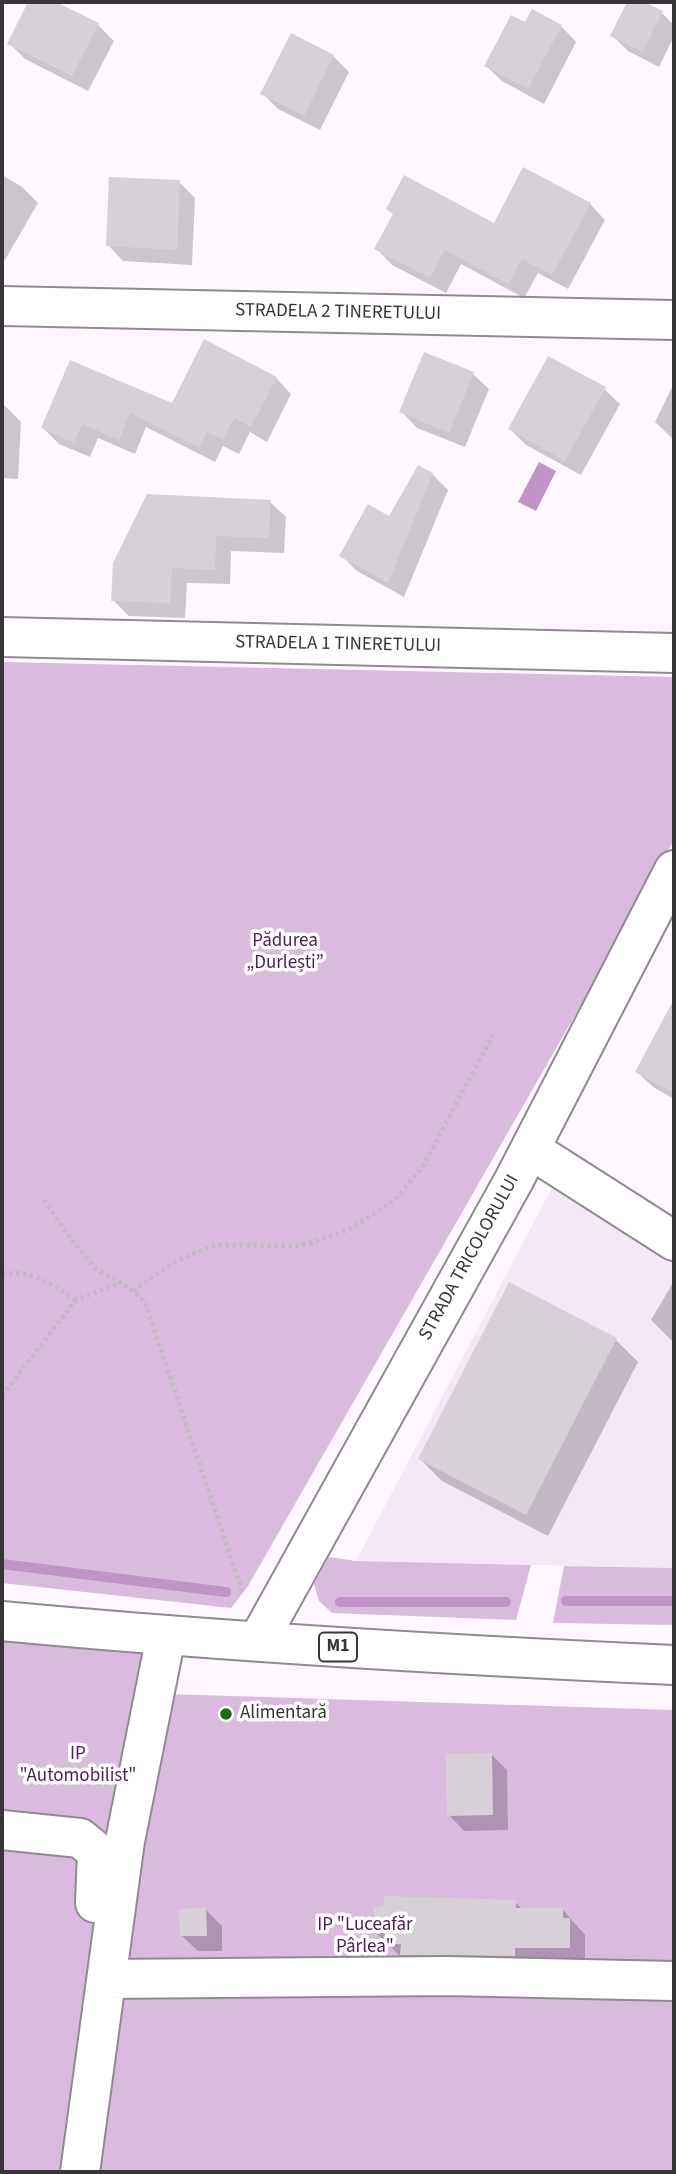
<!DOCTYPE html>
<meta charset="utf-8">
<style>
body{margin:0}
#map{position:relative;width:676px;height:2174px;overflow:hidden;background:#fef7ff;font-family:"Source Sans 3",sans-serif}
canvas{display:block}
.frame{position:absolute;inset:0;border:4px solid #383538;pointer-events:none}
</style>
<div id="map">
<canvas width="676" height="2174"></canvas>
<div class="frame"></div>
</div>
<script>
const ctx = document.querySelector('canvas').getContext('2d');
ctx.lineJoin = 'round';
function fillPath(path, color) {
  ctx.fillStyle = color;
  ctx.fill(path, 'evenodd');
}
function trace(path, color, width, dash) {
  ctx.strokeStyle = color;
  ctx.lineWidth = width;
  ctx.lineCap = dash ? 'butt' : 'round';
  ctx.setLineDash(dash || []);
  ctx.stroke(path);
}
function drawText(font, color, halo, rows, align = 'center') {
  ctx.font = font + ' "Source Sans 3",sans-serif';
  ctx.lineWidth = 7;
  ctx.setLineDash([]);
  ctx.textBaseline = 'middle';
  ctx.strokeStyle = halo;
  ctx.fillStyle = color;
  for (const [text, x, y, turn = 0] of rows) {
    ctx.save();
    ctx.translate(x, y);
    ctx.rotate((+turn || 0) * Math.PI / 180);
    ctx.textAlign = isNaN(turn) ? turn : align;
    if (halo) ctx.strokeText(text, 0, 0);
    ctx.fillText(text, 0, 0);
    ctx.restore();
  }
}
fillPath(new Path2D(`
 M 558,1176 L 674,1253 L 674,1568 L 356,1561 Z`), '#f4e8f6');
fillPath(new Path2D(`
 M 2,662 L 674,677 L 674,839 L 660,867 L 248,1586 L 231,1608 L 2,1583 Z
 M 329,1557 L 356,1561 L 531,1565 L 516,1620 L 332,1613 L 319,1601 L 314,1584 Z
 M 564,1566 L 674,1568 L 674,1625 L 553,1623 Z
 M 2,1640 L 144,1652 L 168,1694 L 674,1710 L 674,2172 L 2,2172 Z`), '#d9bbde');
fillPath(new Path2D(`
 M 539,462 L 556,471 L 536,511 L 518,502 Z`), '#c194c8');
fillPath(new Path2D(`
 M 30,2 L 53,2 L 98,25 L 114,41 L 88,91 L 25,59 L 9,43 Z
 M 629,2 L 640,2 L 662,13 L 674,25 L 674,36 L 659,67 L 628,51 L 612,35 Z
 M 525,25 L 561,26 L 576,42 L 544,104 L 502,81 L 486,66 Z
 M 333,56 L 349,72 L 320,130 L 278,109 L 262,93 Z
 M 2,175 L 22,187 L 38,203 L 2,265 Z
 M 179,182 L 195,198 L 192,265 L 123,261 L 108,245 Z
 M 590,204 L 605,220 L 568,289 L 538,273 L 524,298 L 461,264 L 446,293 L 392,265 L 377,249 L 394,215 L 495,225 Z
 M 473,374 L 489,389 L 465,447 L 417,428 L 402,412 Z
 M 276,378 L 291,394 L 267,442 L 250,432 L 239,454 L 223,446 L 215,462 L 146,427 L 135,454 L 98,438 L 90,457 L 59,444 L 43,428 L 172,405 Z
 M 674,383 L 674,440 L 655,422 Z
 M 604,389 L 620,404 L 581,475 L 526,445 L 510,429 Z
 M 2,406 L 5,406 L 21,422 L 18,479 L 2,478 Z
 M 432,474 L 448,490 L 404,597 L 357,571 L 341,555 L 389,518 Z
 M 270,502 L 286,517 L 284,553 L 231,551 L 230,584 L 187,583 L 185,618 L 129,616 L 113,600 Z
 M 674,1003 L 674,1099 L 653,1087 L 637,1072 Z
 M 674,1281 L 674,1343 L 651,1320 Z
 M 616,1340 L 638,1362 L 548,1536 L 442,1481 L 420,1459 Z
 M 491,1754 L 507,1770 L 508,1830 L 464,1831 L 449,1815 Z
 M 515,1902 L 523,1910 L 562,1909 L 585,1935 L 585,1963 L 403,1959 L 375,1932 Z
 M 206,1910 L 222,1926 L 222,1951 L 198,1951 L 182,1936 Z`), '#0003');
trace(new Path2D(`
 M 2,1564 L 226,1592
 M 566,1601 L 674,1601
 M 340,1602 L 506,1602`), '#c194c8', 10);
fillPath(new Path2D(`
 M 28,2 L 56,2 L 99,23 L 72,76 L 7,44 Z
 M 627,2 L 644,2 L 663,11 L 643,52 L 610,36 Z
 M 532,9 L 562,25 L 528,89 L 484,66 L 511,15 L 525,22 Z
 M 291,33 L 334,55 L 304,116 L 260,94 Z
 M 523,167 L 591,203 L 552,275 L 522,259 L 508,284 L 445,250 L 430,278 L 374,249 L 393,214 L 386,209 L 404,175 L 494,223 Z
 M 109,177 L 180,180 L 177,250 L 106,246 Z
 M 204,339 L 277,377 L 251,427 L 234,418 L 223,440 L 207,432 L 199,448 L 130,413 L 119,440 L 82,424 L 74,443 L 41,428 L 70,360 L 172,403 Z
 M 424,352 L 474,372 L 449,433 L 399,412 Z
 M 548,356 L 606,387 L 565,461 L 508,429 Z
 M 418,465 L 433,473 L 388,583 L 339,556 L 368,504 L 389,516 Z
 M 147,494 L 271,500 L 269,538 L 216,536 L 215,570 L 172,568 L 170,603 L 111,601 L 113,563 Z
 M 674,999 L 674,1093 L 635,1072 Z
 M 509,1282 L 617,1338 L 526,1515 L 418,1459 Z
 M 492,1753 L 493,1815 L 447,1816 L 446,1754 Z
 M 384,1896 L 516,1900 L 516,1908 L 563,1908 L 563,1918 L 570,1918 L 570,1948 L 515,1948 L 515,1956 L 400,1955 L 401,1944 L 385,1944 L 385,1933 L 373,1933 L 374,1907 L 383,1906 Z
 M 206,1908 L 207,1936 L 180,1936 L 179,1909 Z`), '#d7d0d7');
const minor = new Path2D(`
 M 2,306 L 674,320
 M 2,637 L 674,653
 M 530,1149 L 674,1241
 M 258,1641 L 514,1180 L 674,870
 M 2,1830 L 80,1838 L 97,1852 L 95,1903
 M 107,1979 L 447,1976 L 674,1981
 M 80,2172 L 125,1841 L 166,1636`);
const highway = new Path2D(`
 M 2,1621 C 225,1642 450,1655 674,1665`);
trace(minor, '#908a91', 42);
trace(highway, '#908a91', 42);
trace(new Path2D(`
 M 44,1200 L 72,1241 L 96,1269 L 128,1287 L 145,1302 L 243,1594
 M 2,1274 C 31,1268 53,1286 76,1300
 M 133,1291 L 176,1261 L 215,1245 L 300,1246 L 346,1231 L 395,1200 L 423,1166 L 493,1035
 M 2,1396 L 76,1300 L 119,1283`), '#c1bbc1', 4.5, [3.5, 3.5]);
trace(minor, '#fff', 38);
trace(highway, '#fff', 38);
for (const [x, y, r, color] of [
 [226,1714,7,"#1b6c12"]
]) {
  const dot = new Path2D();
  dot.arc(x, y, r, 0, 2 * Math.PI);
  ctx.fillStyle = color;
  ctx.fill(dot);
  trace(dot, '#fff', 2.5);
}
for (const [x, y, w] of [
 [338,1647,38]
]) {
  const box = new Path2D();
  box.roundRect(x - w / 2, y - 14.5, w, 29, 5);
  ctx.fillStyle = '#fff';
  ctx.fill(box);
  trace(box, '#383538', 2);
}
drawText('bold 18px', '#383538', null, [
 ["M1",338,1647]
]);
drawText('19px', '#383538', '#fff', [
 ["STRADELA 2 TINERETULUI",338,313,1],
 ["STRADELA 1 TINERETULUI",338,645,1],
 ["STRADA TRICOLORULUI",470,1258,-61]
]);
drawText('19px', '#521b5c', '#fff', [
 ["Pădurea",285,942],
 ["„Durlești”",285,964],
 ["IP",78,1755],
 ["\"Automobilist\"",78,1777],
 ["IP \"Luceafăr",365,1926],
 ["Pârlea\"",365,1948]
]);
drawText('19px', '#383538', '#fff', [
 ["Alimentară",240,1714]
], 'left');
</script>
